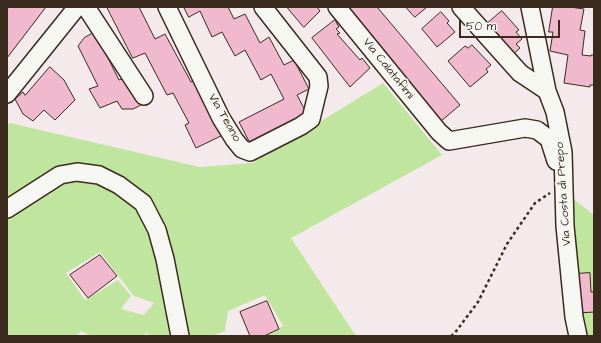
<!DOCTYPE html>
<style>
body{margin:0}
#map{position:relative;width:601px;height:343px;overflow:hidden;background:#f5eaeb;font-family:"Architects Daughter",sans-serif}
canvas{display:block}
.frame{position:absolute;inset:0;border:8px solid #3b2a1e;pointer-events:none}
.scale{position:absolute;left:459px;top:20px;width:101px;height:18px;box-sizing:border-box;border:2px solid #3b2a1e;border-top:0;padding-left:5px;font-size:12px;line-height:14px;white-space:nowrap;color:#3b2a1e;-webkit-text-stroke:3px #f6f6f2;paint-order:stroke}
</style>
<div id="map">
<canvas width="601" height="343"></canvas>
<div class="frame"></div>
<div class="scale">50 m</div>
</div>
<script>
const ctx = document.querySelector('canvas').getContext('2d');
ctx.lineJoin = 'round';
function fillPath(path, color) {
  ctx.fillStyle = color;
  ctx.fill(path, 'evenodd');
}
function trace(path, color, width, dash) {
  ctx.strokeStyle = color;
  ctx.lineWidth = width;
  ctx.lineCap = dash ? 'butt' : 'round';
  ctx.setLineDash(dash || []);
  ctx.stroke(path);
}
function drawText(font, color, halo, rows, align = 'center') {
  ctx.font = font + ' "Architects Daughter",sans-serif';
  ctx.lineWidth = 3.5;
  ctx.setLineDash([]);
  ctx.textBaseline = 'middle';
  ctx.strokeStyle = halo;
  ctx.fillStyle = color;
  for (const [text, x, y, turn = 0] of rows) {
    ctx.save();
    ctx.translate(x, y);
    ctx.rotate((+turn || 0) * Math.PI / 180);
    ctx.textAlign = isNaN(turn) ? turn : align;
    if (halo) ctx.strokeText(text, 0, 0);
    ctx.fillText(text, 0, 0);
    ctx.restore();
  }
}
fillPath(new Path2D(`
 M 383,83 L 442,155 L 291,238 L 356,336 L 265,336 L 283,326 L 265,295 L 228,311 L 225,331 L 212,336 L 187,336 L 168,256 L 149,196 L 109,169 L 68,165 L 7,215 L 7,125 L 10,123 L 200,167 L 253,163 Z
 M 77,172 L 143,203 L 176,336 L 151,336 L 146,333 L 144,336 L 91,336 L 81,331 L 76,336 L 7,336 L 7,217 ZM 100,252 L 134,296 L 154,303 L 144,315 L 121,309 L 131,296 L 118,280 L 85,300 L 66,273 Z
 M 564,192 L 594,215 L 594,336 L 578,336 Z`), '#c0e59f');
const building = new Path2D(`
 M 9,7 L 46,7 L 7,58 L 7,10 Z
 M 107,7 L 139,7 L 155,39 L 165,34 L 191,82 L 194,81 L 223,135 L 196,148 L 185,125 L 189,123 L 173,93 L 167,95 L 145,53 L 133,58 Z
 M 184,7 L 228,7 L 234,19 L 245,14 L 260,43 L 269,37 L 284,65 L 294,60 L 309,89 L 297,95 L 308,116 L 251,145 L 239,122 L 284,99 L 271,74 L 261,80 L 245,50 L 235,56 L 222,32 L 212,37 L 200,11 L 189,17 Z
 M 287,7 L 317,7 L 320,11 L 304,27 Z
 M 343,7 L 377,7 L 460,105 L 440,122 Z
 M 406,7 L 427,7 L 415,17 Z
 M 553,7 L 570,7 L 584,9 L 580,30 L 585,31 L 582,55 L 591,56 L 591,55 L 594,55 L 594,85 L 590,85 L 590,87 L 564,83 L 568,55 L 550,51 L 553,32 L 549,32 Z
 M 502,11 L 519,30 L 516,32 L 522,39 L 516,44 L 520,48 L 511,56 L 483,27 Z
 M 441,12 L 449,21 L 447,23 L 455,32 L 437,47 L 422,29 Z
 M 335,20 L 339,27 L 336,29 L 340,33 L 337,34 L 360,60 L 362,58 L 370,68 L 350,87 L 312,38 Z
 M 95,32 L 119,80 L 127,77 L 143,104 L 133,109 L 122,109 L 117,101 L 100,108 L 89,89 L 98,86 L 78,46 L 84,38 Z
 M 472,45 L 491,65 L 486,69 L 488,72 L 470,87 L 448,61 L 465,46 L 468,48 Z
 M 50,67 L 64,80 L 75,100 L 55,120 L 44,110 L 33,121 L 23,114 L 15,99 L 23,92 L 25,95 Z
 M 100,255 L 117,276 L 88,298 L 70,275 Z
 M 590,273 L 591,292 L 594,292 L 594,312 L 578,313 L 575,274 Z
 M 267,301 L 279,329 L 264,336 L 250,336 L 240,312 Z`);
fillPath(building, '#f1b9cd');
trace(building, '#3b2a1e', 1);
const minor = new Path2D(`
 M 86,7 L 144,96
 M 167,7 L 221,118 L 234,139 L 242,149 L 250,152 L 301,126 L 311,119 L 319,86 L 318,77 L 263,7
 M 337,7 L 439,132 L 449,141 L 525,128 L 537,130 L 549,139 L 556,161
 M 461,7 L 520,73 L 547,91
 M 530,7 L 547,91 L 555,112 L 563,152 L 565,226 L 574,317 L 578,336
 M 7,94 L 77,7
 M 7,209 L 60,175 L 77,172 L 99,175 L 119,185 L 143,203 L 157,230 L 165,259 L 180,336`);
trace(minor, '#3b2a1e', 20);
trace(new Path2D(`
 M 451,336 L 454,334 L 478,302 L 507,244 L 535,203 L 550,193`), '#3b2a1e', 2.5, [3, 3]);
trace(minor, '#f6f6f2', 17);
drawText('12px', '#3b2a1e', '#f6f6f2', [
 ["Via Calatafimi",388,69,51],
 ["Via Teano",224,118,60],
 ["Via Costa di Prepo",564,194,-94]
]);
</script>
